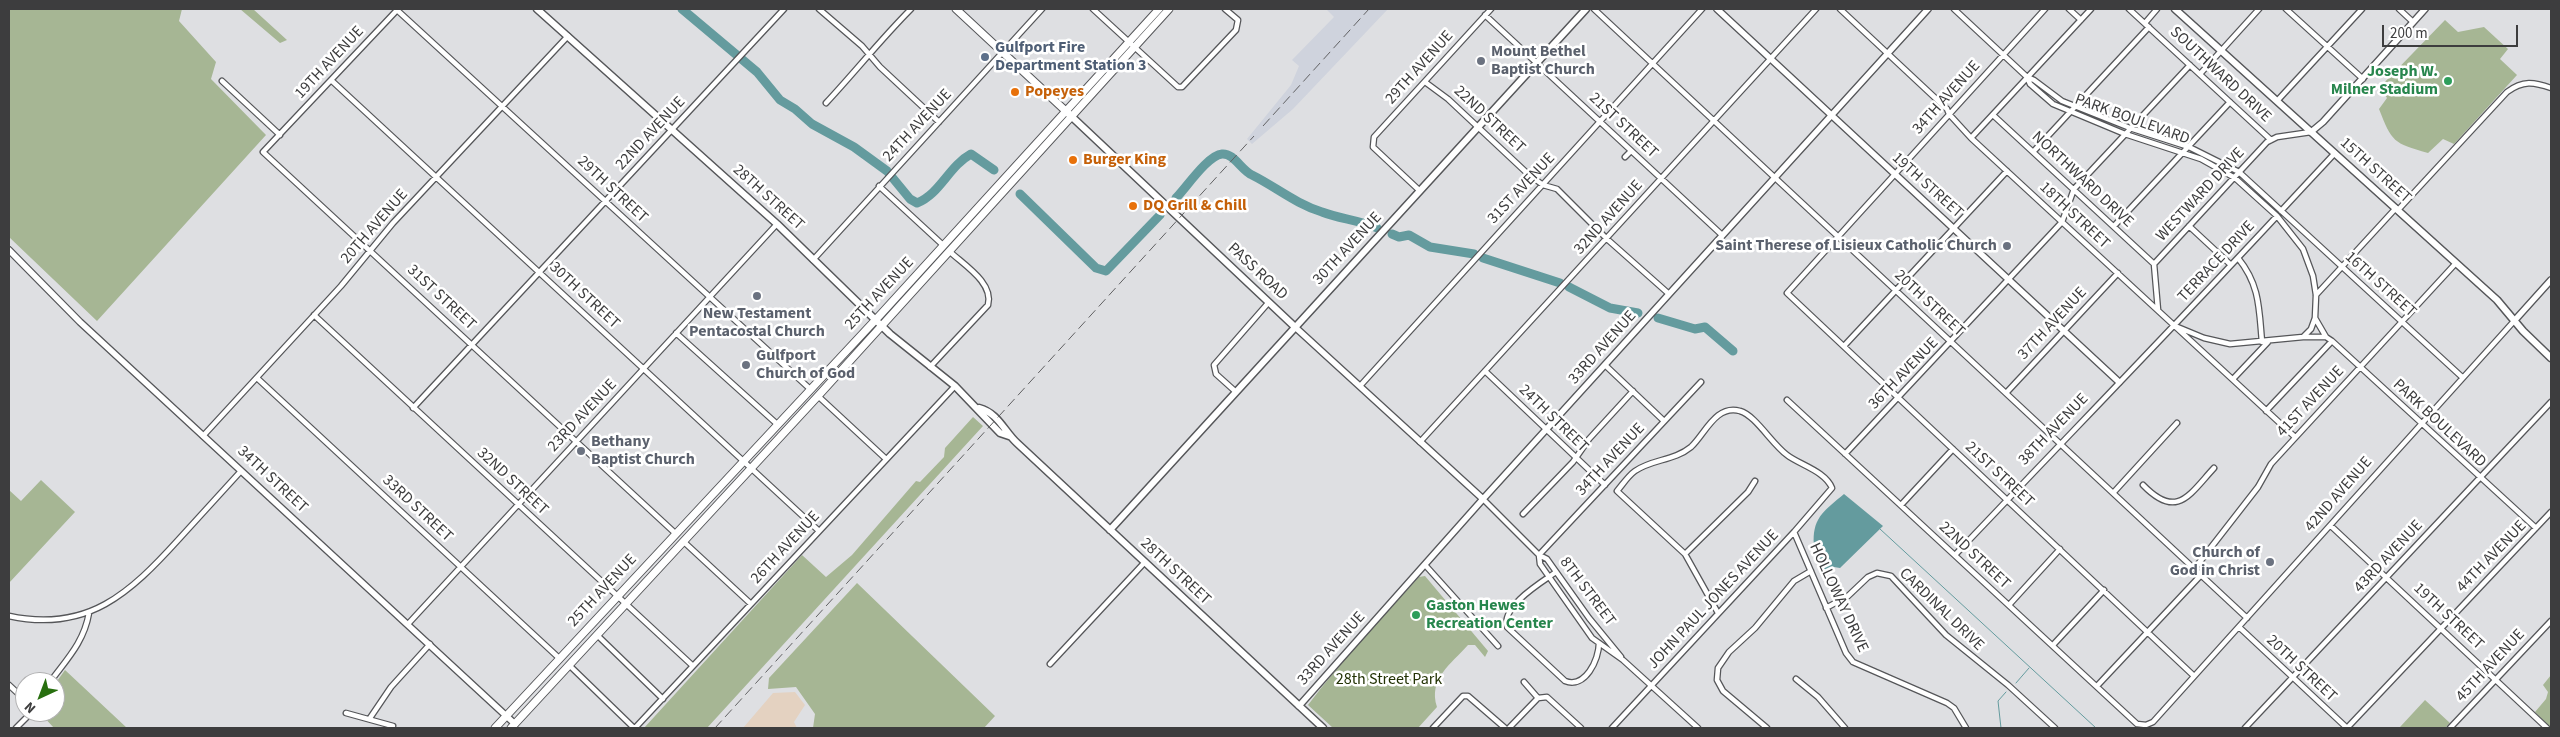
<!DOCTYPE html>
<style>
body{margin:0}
#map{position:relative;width:2560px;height:737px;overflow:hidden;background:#dedfe2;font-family:"Source Sans 3",sans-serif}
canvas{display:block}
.frame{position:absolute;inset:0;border:10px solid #3d3d3e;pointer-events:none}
.north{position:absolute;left:15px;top:672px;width:50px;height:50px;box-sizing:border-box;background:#fff;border:1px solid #b1b1b2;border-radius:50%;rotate:223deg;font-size:14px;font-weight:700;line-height:20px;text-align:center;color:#3d3d3e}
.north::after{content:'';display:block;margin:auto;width:18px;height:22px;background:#286f0f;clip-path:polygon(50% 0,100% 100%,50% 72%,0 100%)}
.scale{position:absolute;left:2382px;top:25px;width:136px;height:22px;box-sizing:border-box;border:2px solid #3d3d3e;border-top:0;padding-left:6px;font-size:15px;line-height:18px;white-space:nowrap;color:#3d3d3e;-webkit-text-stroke:4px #fff;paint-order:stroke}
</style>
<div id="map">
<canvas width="2560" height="737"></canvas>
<div class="frame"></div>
<div class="north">N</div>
<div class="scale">200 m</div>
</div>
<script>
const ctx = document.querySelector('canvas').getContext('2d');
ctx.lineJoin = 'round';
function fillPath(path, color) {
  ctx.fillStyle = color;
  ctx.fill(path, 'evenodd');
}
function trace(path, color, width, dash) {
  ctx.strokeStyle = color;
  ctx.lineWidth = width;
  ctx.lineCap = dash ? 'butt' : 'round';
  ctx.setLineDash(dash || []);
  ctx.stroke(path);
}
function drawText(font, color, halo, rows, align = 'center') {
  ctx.font = font + ' "Source Sans 3",sans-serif';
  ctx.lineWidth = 5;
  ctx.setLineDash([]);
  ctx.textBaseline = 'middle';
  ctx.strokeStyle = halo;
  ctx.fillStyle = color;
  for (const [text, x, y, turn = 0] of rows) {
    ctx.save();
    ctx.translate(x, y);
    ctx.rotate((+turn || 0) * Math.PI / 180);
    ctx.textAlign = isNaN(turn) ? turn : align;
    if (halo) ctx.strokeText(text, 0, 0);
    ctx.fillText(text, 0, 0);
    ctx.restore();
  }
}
fillPath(new Path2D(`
 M 1326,9 L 1388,9 L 1293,109 L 1252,144 L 1247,139 L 1291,85 L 1299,66 L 1292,60 L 1334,17 Z`), '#cfd3dd');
fillPath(new Path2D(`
 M 795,692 L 805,705 L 794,722 L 797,728 L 743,728 L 773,693 Z`), '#e4d2c1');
fillPath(new Path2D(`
 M 9,9 L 182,9 L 179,21 L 216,62 L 211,79 L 266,135 L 97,321 L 9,237 Z
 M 240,9 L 253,9 L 287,40 L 280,43 Z
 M 2445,20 L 2458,32 L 2484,27 L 2508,49 L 2500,59 L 2517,75 L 2454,144 L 2443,139 L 2428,153 C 2393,143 2392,142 2379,109 L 2387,98 L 2380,87 Z
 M 973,417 L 983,426 L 707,728 L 644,728 L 802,555 L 826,577 L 852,555 L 916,481 L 920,482 L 944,457 L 945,448 Z
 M 41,480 L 75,512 L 9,583 L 9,490 L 21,501 Z
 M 1425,576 L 1488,651 L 1485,657 L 1475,645 L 1468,645 C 1451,664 1428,679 1437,707 L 1418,728 L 1333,728 L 1308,705 C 1342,660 1381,619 1419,577 Z
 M 857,583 L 995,716 L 984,728 L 813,728 L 815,714 L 796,687 L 768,689 L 769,678 Z
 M 65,670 L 127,728 L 54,728 L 41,714 L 55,712 L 55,684 Z
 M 2551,675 L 2551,728 L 2535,712 L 2546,699 L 2548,692 L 2543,685 Z
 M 2425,700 L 2450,723 L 2445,728 L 2402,728 L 2400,727 Z`), '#a6b694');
fillPath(new Path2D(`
 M 1844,494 L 1883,526 L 1840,568 L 1834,567 L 1827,571 C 1813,562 1810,534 1818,520 C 1823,510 1836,501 1844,494 Z`), '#649b9e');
trace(new Path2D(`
 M 1880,529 L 2096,728
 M 2016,683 L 2029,668
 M 2001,728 L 1998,701 L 2006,692`), '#649b9e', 1);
trace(new Path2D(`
 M 682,9 L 757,72 L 780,100 L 795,109 L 812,124 L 854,147 L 887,171 L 910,199 L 917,203 C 940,194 949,166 971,154 L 994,170
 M 1020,194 L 1096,268 L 1106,271 L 1160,215
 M 1176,198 C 1186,188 1208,155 1222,154 C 1234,153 1241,170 1252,175 C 1276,187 1296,204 1322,212 C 1340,219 1359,220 1377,228
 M 1392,234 L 1399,237 L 1409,235 L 1430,247 L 1474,254
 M 1483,258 L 1560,283
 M 1569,287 L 1610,308 L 1638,313
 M 1658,318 L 1695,329 L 1705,327 L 1733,351`), '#649b9e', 9);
const minor = new Path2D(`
 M 398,9 L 263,152 L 675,533
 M 819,9 L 862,46 L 880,67 L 939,122
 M 1093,9 L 1178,87 L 1182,87 L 1236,30 L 1238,20 L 1225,9
 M 1594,9 L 2247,618
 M 1840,9 L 1947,109 L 1949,114 L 1971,138 L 2295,437
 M 1954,9 L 2027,77 L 2030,84 L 2053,104 L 2125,134 L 2201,159 L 2235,178 L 2277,216 L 2303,249 L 2313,276 L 2316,295 L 2315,318 L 2311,329 L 2303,337 L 2230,344 L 2204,338 L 2175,326
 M 2045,9 L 1787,293 L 2194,676
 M 2069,9 L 2081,20
 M 2129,9 L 2271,140
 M 2286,9 L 2363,79
 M 2399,9 L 2413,22
 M 397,10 L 809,388
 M 1485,15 L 1722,235
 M 2145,23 L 2157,9
 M 2200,74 L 2259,9
 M 2027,77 L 2034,80 L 2062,101 L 2130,128 L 2189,147 L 2239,172 L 2462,377
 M 331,80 L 819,531
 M 222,81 L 280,135
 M 1425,82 L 1448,99 L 1528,174 L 1543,185 L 1557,189 L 1607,239 L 1669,294
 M 2277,101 L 2362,9
 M 826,103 C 855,72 881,39 911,9
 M 1993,115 L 2154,264
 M 1971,138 L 2091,9
 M 2033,152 L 2149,27
 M 1625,157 L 1631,151
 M 879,186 L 944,246
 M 1420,191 L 1373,147 L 1374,137 L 1491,9
 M 2398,210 L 2507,92 C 2523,80 2534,82 2551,88
 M 2281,211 L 2335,153
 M 2114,226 L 2230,102
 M 2189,226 L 2231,265
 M 2238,258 C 2260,285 2259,309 2262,342
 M 813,260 L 1042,9
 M 2316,295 L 2396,208
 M 2158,310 L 2154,264 L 2267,142 L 2277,137 L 2311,132
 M 314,315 L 693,666
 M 2315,318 L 2326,337
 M 676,333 L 777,424
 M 2303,337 L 2326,337 L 2332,341 L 2536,528
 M 1844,346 L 2007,171
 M 1605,365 L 1664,421
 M 930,367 L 988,305 C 994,283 964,265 949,251
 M 1485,371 L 1605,485
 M 257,378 L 559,658
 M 2233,379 L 2268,342
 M 1360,386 L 1702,9
 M 1236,392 L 1216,374 L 1214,365 L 1269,302
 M 2007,392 L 2118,273
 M 818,396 L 886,459
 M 1787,400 L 2137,724 L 2146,725 L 2153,722 L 2515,320
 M 413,408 L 784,9
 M 2266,411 L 2332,341
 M 203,436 L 341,286 L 393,223 L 568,36
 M 1420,442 L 1816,9
 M 1845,454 L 2062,222 L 2074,189 L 2190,65
 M 2143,485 C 2177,520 2189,495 2214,468
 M 2114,492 L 2177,423
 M 1483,499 L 1539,555 L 1547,559 L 1589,618 L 1621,657
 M 1901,505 L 1953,449
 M 1523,514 L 1573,462 L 1589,439 L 1633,391
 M 2331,526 L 2547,728
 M 1794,532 L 1846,653 L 1853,662 L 1947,703 L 1954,708 L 1966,728
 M 684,542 L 751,604
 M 1685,554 L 1748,492 L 1755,481
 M 1539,555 L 1540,564 L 1592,638 L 1623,660 L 1698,728
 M 1539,555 L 1701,382
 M 1955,555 C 2062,442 2171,330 2277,216
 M 1426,566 L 1498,646
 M 2195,568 L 2258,487 L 2271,464 L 2456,263
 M 1556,572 C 1542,582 1501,606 1507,627 L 1565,681 C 1585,689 1599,660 1599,643
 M 2009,605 L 2060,549
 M 1826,608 L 1848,596 L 1868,577 L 1877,573 L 1891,576 L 1946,635 L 2008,685 L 2055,728
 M 9,616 C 88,633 130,593 179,539 C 200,516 220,494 241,471
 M 408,624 L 777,224
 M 2239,627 L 2347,728
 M 597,635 L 663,699
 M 2053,645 L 2104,590
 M 1050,664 L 1145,562
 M 569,665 L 634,728
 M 1796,679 L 1818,697 L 1845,728
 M 50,682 C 67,659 84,642 89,613
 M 1524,682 L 1538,698 L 1547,697 L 1581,728
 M 9,685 L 25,700
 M 2097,686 L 2202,574
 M 346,713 L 393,726
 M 370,718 L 391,687 L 430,644
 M 16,728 L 32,712
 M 635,728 L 955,386
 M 1433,728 L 1463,696 L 1468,696 L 1505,728
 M 1509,728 L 1538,698
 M 1612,728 L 1794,532 L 1832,488 C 1825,471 1800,465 1787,455 C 1772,444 1755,415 1740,411 C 1716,404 1705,434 1691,447 C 1674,461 1652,459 1635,471 C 1628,476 1623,484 1617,491 L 1685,554 L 1718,613
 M 1767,728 L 1723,691 L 1717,680 L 1718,668 L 1729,652 L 1755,628 L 1794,581 L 1811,571
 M 2245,728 L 2551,402
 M 2347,728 L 2551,512
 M 2450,728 L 2551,621`);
const tertiary = new Path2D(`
 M 1717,9 L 2119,382
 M 2311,132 L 2323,122 L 2425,9
 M 9,250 L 80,322 L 515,724
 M 2515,320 L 2551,280
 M 1295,327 L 1483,499
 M 1299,706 L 1483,499 L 1928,9`);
const secondary = new Path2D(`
 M 537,9 L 777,224 L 890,334 L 955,386 L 1000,433 L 1009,436
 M 2175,9 L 2497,300 L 2523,331 L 2551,358
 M 1071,116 L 1295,327
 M 979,408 C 998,413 1004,431 1017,443 L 1323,728
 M 1110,530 L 1586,9`);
const primary = new Path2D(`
 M 956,9 L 1069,114
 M 495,728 L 881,314 L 1159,9
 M 511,728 L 818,396 L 1169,9`);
trace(minor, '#555659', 7);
trace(tertiary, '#555659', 8);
trace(secondary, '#555659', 9);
trace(primary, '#555659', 9);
trace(minor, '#fff', 4.5);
trace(tertiary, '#fff', 5.5);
trace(secondary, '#fff', 6);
trace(primary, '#fff', 7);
trace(new Path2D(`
 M 1263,126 L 1369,9
 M 715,728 L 1254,136`), '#616163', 1, [10, 5]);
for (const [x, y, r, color] of [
 [985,57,5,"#5c6f8a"],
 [1481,61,5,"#6b7280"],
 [2448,81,5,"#2e9e5b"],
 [1015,92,5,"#e8710a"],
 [1073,160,5,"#e8710a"],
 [1133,206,5,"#e8710a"],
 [2007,246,5,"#6b7280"],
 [757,296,5,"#6b7280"],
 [746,365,5,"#6b7280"],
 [581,451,5,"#6b7280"],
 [2270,562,5,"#6b7280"],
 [1416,615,5,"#2e9e5b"]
]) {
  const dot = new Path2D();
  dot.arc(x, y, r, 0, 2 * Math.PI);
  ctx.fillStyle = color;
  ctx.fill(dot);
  trace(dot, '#fff', 2);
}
drawText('bold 16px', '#4e5e75', '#fff', [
 ["Gulfport Fire",995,48],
 ["Department Station 3",995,66]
], 'left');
drawText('bold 16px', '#5b616d', '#fff', [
 ["Mount Bethel",1491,52],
 ["Baptist Church",1491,70],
 ["Saint Therese of Lisieux Catholic Church",1997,246,"right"],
 ["New Testament",757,314,"center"],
 ["Pentacostal Church",757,332,"center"],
 ["Gulfport",756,356],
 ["Church of God",756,374],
 ["Bethany",591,442],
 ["Baptist Church",591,460],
 ["Church of",2260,553,"right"],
 ["God in Christ",2260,571,"right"]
], 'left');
drawText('16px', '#3d3d3e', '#fff', [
 ["19TH AVENUE",330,63,-47],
 ["29TH AVENUE",1420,68,-48],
 ["SOUTHWARD DRIVE",2220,75,43],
 ["34TH AVENUE",1947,98,-48],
 ["22ND STREET",1489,120,43],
 ["PARK BOULEVARD",2132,120,20],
 ["24TH AVENUE",918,126,-47],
 ["21ST STREET",1623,126,43],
 ["22ND AVENUE",651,134,-47],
 ["15TH STREET",2375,171,42],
 ["NORTHWARD DRIVE",2082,180,43],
 ["19TH STREET",1927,186,42],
 ["31ST AVENUE",1522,189,-47],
 ["29TH STREET",612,190,43],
 ["WESTWARD DRIVE",2201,195,-47],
 ["28TH STREET",768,198,42],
 ["18TH STREET",2074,216,43],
 ["32ND AVENUE",1609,218,-48],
 ["20TH AVENUE",375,227,-49],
 ["30TH AVENUE",1348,249,-47],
 ["TERRACE DRIVE",2217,262,-47],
 ["PASS ROAD",1257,272,43],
 ["16TH STREET",2380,285,42],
 ["25TH AVENUE",880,294,-47],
 ["30TH STREET",584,296,43],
 ["31ST STREET",441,298,43],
 ["20TH STREET",1929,304,43],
 ["37TH AVENUE",2053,324,-47],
 ["33RD AVENUE",1603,348,-48],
 ["36TH AVENUE",1904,374,-46],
 ["41ST AVENUE",2311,402,-47],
 ["23RD AVENUE",583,416,-47],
 ["24TH STREET",1553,419,44],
 ["PARK BOULEVARD",2439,424,43],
 ["38TH AVENUE",2054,430,-46],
 ["34TH AVENUE",1611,460,-47],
 ["21ST STREET",1999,475,43],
 ["34TH STREET",272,480,43],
 ["32ND STREET",512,482,43],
 ["42ND AVENUE",2339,495,-49],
 ["33RD STREET",417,509,43],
 ["26TH AVENUE",786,548,-47],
 ["22ND STREET",1974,556,43],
 ["43RD AVENUE",2389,557,-47],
 ["44TH AVENUE",2492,557,-46],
 ["28TH STREET",1175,572,43],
 ["25TH AVENUE",603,591,-47],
 ["8TH STREET",1587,592,53],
 ["HOLLOWAY DRIVE",1838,598,65],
 ["JOHN PAUL JONES AVENUE",1714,600,-47],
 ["CARDINAL DRIVE",1941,610,44],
 ["19TH STREET",2448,617,43],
 ["33RD AVENUE",1332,649,-48],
 ["45TH AVENUE",2491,666,-47],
 ["20TH STREET",2301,669,43]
]);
drawText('bold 16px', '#27864d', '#fff', [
 ["Joseph W.",2438,72],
 ["Milner Stadium",2438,90],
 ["Gaston Hewes",1426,606,"left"],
 ["Recreation Center",1426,624,"left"]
], 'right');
drawText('bold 16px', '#c56008', '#fff', [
 ["Popeyes",1025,92],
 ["Burger King",1083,160],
 ["DQ Grill & Chill",1143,206]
], 'left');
drawText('16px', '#223204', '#fff', [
 ["28th Street Park",1389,680]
]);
</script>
